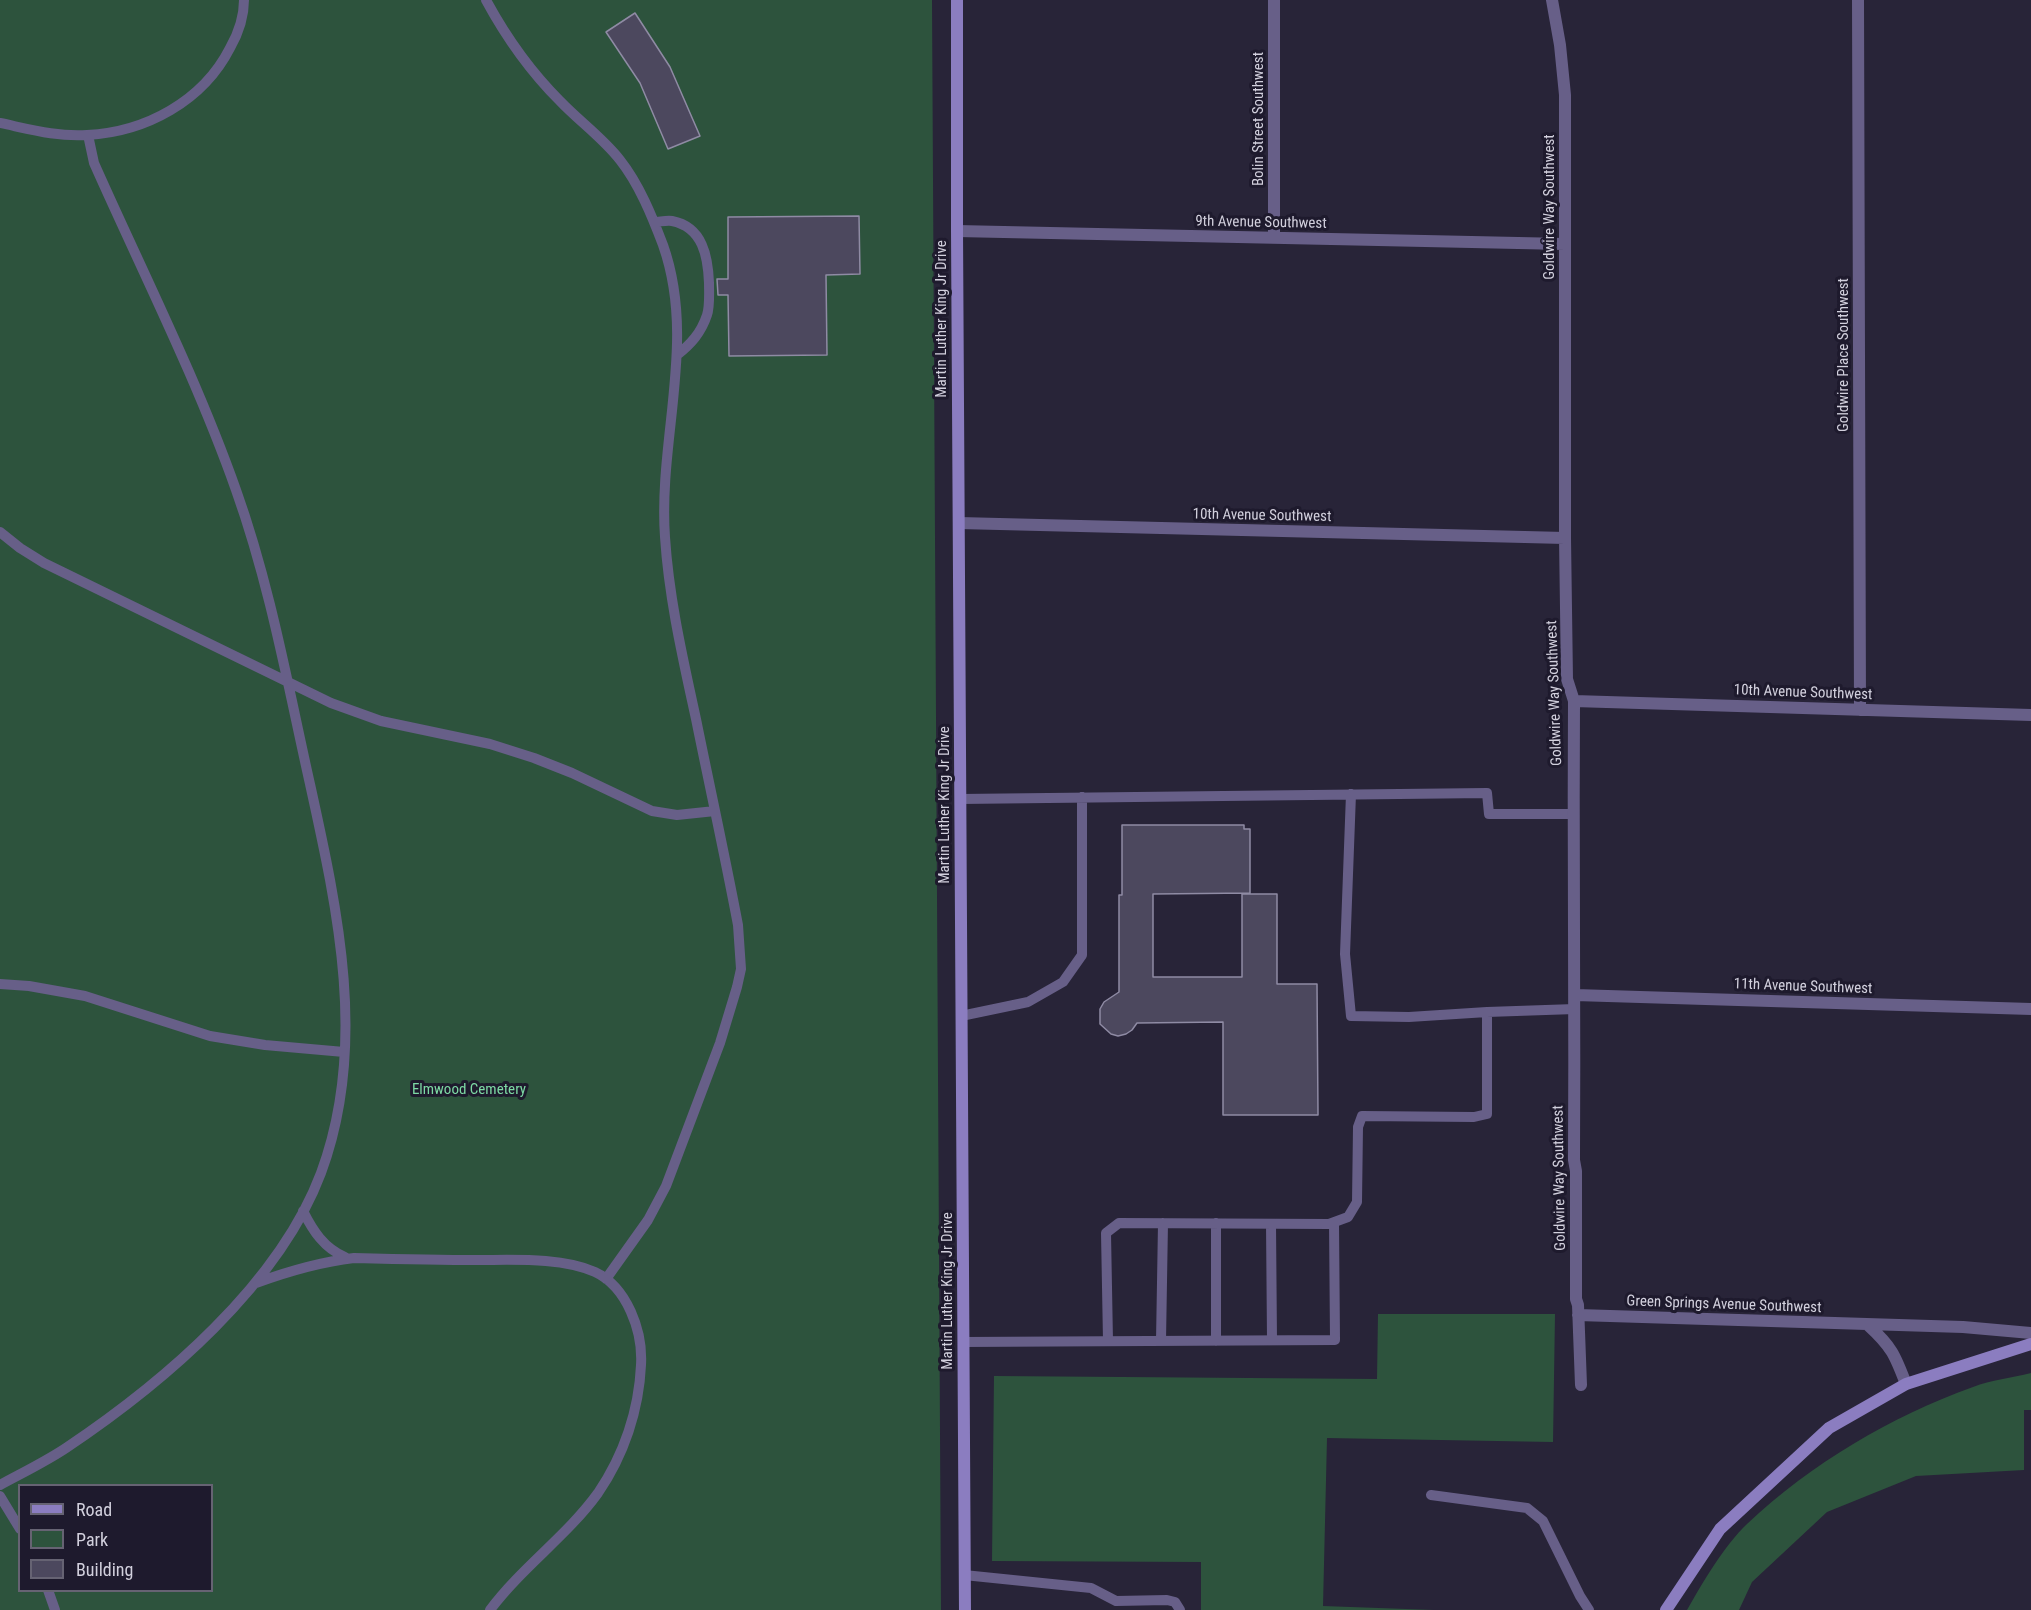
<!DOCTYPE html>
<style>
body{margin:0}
#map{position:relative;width:2031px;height:1610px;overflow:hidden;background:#282438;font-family:"Roboto Condensed",sans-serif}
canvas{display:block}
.legend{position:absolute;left:18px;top:1484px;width:195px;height:108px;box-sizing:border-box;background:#1e1a2d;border:2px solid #666373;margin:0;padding:8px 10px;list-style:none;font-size:18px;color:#d2d0dd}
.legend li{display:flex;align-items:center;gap:12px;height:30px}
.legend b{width:30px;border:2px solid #666373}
</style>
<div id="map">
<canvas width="2031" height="1610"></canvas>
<ul class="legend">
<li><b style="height:8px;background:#8b7dc0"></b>Road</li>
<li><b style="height:16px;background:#2d533d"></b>Park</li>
<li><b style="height:16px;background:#4c485e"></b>Building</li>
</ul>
</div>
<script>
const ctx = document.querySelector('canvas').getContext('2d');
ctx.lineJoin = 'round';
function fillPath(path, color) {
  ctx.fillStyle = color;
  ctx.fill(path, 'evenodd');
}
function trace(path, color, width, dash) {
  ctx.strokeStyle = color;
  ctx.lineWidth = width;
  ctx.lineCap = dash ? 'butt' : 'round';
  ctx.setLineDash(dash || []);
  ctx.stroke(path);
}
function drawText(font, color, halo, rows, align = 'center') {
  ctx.font = font + ' "Roboto Condensed",sans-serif';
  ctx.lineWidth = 6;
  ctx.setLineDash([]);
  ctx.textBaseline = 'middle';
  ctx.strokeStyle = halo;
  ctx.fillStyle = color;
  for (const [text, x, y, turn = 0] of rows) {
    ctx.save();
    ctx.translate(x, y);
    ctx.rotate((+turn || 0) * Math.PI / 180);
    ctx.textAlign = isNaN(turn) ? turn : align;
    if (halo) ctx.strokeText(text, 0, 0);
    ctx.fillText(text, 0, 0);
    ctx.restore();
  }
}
fillPath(new Path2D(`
 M 0,0 L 932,0 L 941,1610 L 0,1610 ZM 20,1486 L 212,1486 L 212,1590 L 20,1590 Z
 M 1378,1314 L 1555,1314 L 1553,1442 L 1327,1438 L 1323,1606 L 1434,1610 L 1201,1610 L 1201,1562 L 992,1561 L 994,1376 L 1377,1379 Z
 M 2031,1373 L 2031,1410 L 2024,1410 L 2024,1470 L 1916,1476 L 1827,1512 L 1752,1582 L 1739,1610 L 1687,1610 C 1703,1582 1724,1546 1747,1524 C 1812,1463 1890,1417 1973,1387 C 1991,1380 2012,1378 2031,1373 Z`), '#2d533d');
const building = new Path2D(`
 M 635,13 L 670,67 L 700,136 L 668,149 L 640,83 L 606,32 Z
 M 859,216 L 860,274 L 826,275 L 827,355 L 729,356 L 728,295 L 718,295 L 717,279 L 728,279 L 728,217 Z
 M 1122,825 L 1244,825 L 1244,829 L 1250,829 L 1250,893 L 1153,894 L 1153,977 L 1242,977 L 1242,894 L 1277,894 L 1277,984 L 1317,984 L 1318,1115 L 1223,1115 L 1223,1022 L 1137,1023 L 1132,1030 L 1126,1034 L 1118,1036 L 1111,1034 L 1100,1024 L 1100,1009 L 1104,1002 L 1119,992 L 1119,895 L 1122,895 Z`);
fillPath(building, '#4c485e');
trace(building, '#8f8ba4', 1.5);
trace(new Path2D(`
 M 486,0 C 506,37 530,71 560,101 C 579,121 603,138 620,160 C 639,184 652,216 663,245 C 697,341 658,439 665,537 C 669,599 683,659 696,719 C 710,788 725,856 738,925 L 741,969 L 737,987 L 720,1043 L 666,1186 L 648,1220 L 606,1279
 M 0,123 C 29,129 57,137 87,135 C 146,132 203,101 230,48 C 238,34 244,17 244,0
 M 654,222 C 659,222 667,220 672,221 C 703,227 708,257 709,283 C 709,293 710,306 707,315 C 701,333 691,344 677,355
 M 0,532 L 20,548 L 44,563 L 331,703 L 381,721 L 490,744 L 534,758 L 572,773 L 652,811 L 677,815 L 715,811
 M 1351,794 L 1345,954 L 1351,1016 L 1409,1017 L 1487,1012
 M 960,799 L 1487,793 L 1489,814 L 1573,814
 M 0,984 L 29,986 L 85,996 L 210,1036 L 265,1045 L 344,1052
 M 961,1016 L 1028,1002 L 1063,982 L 1082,955 L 1082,797
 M 303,1211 C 313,1231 324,1248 345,1257
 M 1271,1224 L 1272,1340
 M 256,1283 C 289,1271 320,1262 354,1258 C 395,1259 436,1260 477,1260 C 513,1260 562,1257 595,1272 C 627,1287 643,1331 641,1365 C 639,1410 624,1455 598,1493 C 567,1536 522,1567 490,1610
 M 1108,1341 L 1106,1233 L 1119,1223 L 1329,1224 L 1348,1217 L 1357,1202 L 1358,1127 L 1362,1116 L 1474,1117 L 1487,1114 L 1487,1012 L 1575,1009
 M 1161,1341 L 1163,1223
 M 1216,1341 L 1216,1223
 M 963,1342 L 1335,1340 L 1334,1222
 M 0,1485 C 22,1473 45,1462 66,1448 C 163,1383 279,1285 321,1173 C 368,1047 338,911 310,784 C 288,686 270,585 236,490 C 196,377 142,271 94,163 L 88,135
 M 1431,1495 L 1527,1508 L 1543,1521 L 1580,1596 L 1589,1610
 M 0,1496 L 20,1529
 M 964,1575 L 1091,1588 L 1116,1601 L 1167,1600 L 1175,1602 L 1180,1610
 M 48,1590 L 55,1610`), '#675f88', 10);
trace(new Path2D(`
 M 1274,0 L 1274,238
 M 1552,0 L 1560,45 L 1565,95 L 1565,538 L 1567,679 L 1574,701 C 1573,854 1575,1007 1574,1160 L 1576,1171 L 1576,1299 L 1578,1305 L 1581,1385
 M 1858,0 L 1860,710
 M 957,231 L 1565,244
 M 959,523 L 1565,538
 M 1574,701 L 2031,715
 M 1575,995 L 2031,1009
 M 1578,1315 L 1963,1327 L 2031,1333
 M 1868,1325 C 1892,1347 1895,1355 1906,1384`), '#675f88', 12);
trace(new Path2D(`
 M 957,0 L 957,231 L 965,1610
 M 1666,1610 L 1720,1529 L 1829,1428 L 1906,1384 L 2031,1344`), '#8b7dc0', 12);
drawText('15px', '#d2d0dd', '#1e1a2d', [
 ["Bolin Street Southwest",1259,119,-90],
 ["Goldwire Way Southwest",1550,207,-90],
 ["9th Avenue Southwest",1261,223,1],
 ["Martin Luther King Jr Drive",942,319,-90],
 ["Goldwire Place Southwest",1844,355,-90],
 ["10th Avenue Southwest",1262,516,1],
 ["Goldwire Way Southwest",1555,693,-92],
 ["10th Avenue Southwest",1803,693,2],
 ["Martin Luther King Jr Drive",945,805,-90],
 ["11th Avenue Southwest",1803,987,2],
 ["Goldwire Way Southwest",1560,1178,-91],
 ["Martin Luther King Jr Drive",948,1291,-90],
 ["Green Springs Avenue Southwest",1724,1305,2]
]);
drawText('15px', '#7dd9a4', '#1e1a2d', [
 ["Elmwood Cemetery",469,1090]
]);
</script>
